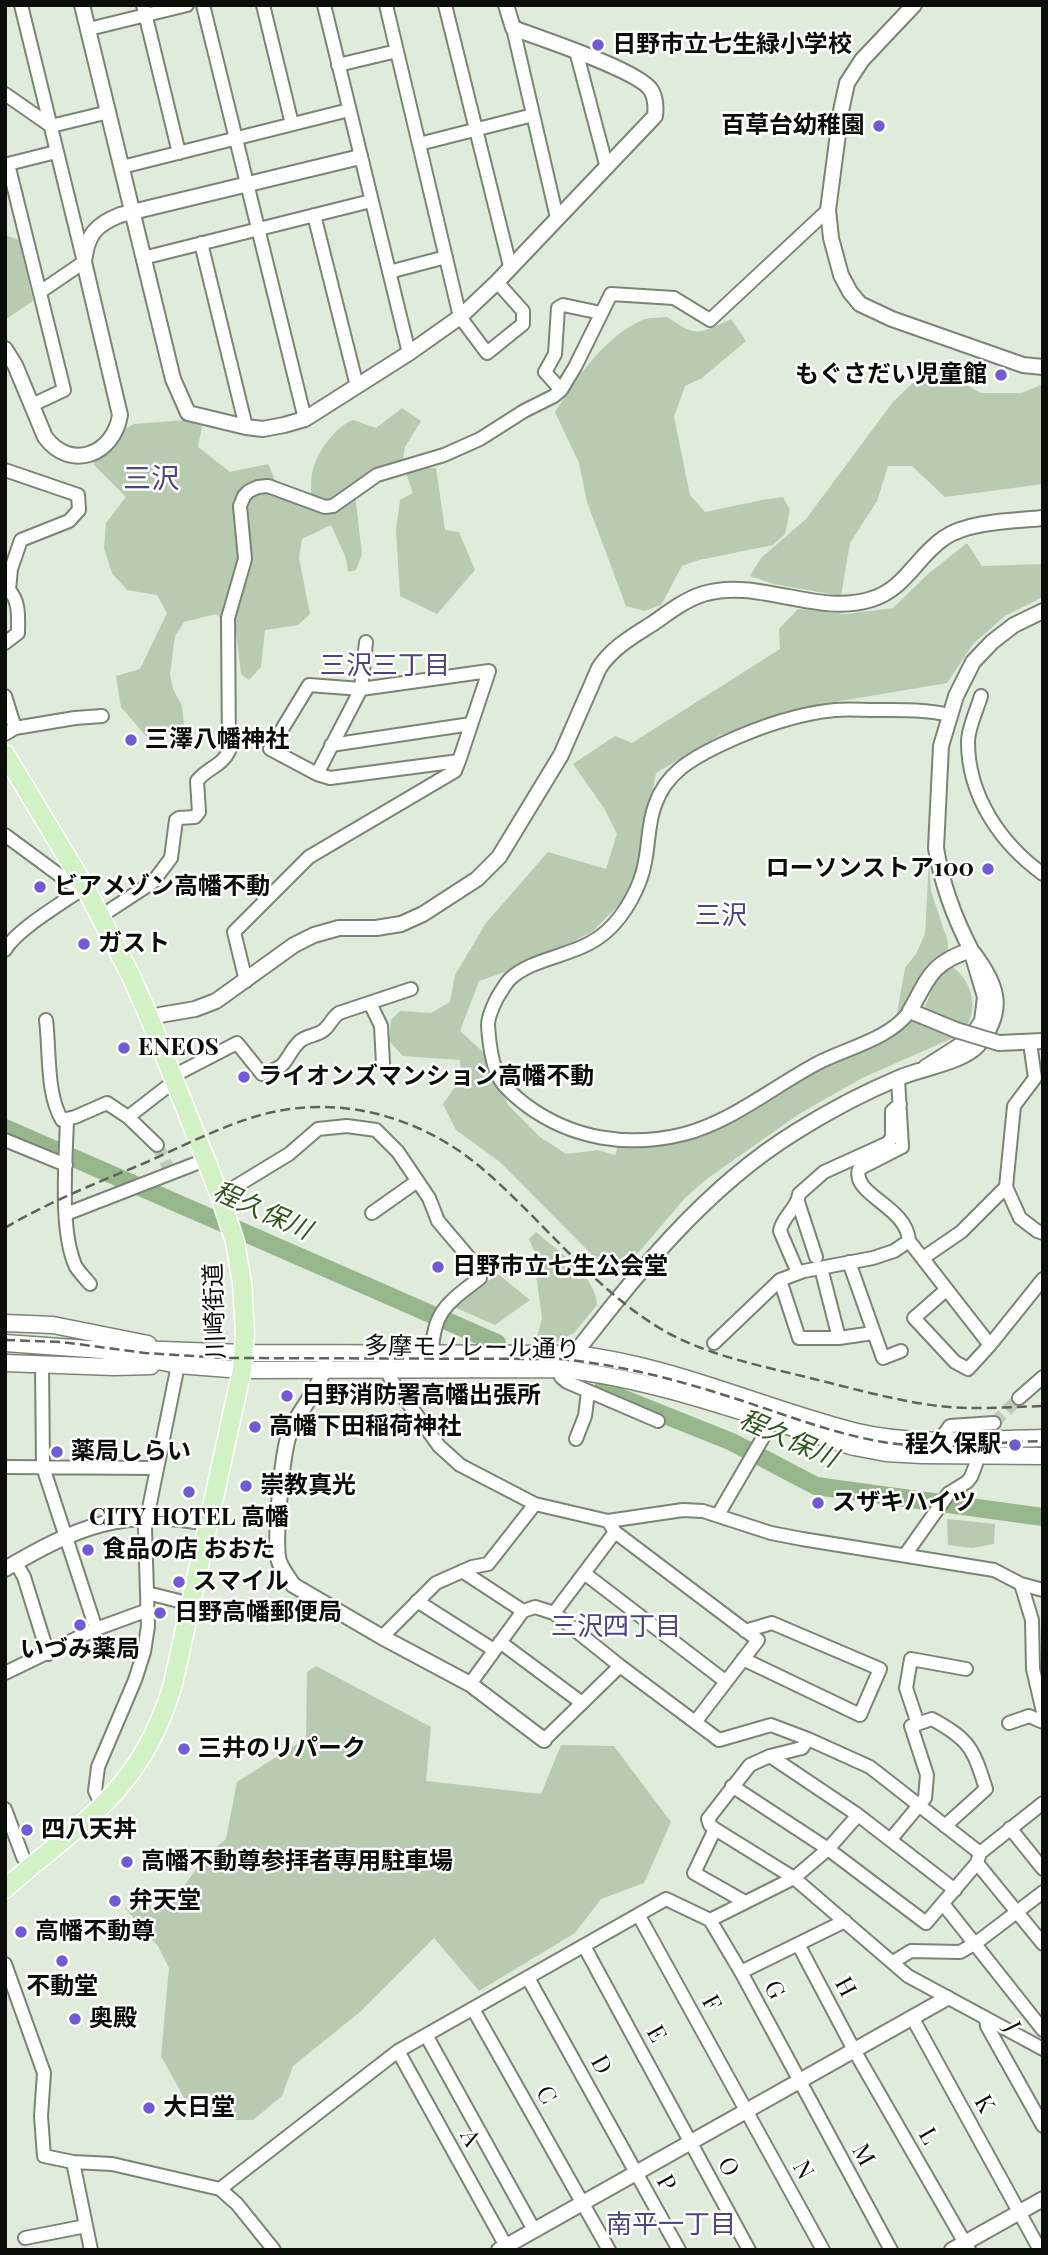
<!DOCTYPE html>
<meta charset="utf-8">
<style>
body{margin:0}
#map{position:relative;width:1048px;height:2255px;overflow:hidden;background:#dfebdb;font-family:"Playfair Display",serif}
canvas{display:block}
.frame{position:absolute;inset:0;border:7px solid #0a0e09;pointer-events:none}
</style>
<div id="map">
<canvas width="1048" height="2255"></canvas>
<div class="frame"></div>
</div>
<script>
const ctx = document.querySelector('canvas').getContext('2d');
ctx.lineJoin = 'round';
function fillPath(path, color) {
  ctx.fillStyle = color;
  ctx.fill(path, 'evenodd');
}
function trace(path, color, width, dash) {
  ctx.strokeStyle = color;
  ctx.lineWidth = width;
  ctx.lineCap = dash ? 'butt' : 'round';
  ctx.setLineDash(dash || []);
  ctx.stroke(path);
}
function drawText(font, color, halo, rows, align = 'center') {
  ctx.font = font + ' "Playfair Display","Noto Sans JP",serif';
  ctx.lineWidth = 5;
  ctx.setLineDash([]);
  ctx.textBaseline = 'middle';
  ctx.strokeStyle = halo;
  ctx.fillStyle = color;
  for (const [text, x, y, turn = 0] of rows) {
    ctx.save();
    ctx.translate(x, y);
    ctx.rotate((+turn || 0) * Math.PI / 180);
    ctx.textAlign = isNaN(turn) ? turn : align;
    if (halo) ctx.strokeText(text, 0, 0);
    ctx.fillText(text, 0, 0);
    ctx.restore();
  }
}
fillPath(new Path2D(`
 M 5,235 L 19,240 L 33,301 L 5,320 Z
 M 667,317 C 698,338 698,334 731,319 L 746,341 L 702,378 L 685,386 L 674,417 L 690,495 L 705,512 L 762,500 L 783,497 L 790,510 L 785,534 L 773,545 L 699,560 L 682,566 L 661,605 L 644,611 L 626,606 L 587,502 L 579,463 L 555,412 C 575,380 605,337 640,321 C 647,317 658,318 667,317 Z
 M 941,371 L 981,393 L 1022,393 L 1043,384 L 1043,484 L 945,497 L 912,466 L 888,466 L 877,501 L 850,543 L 841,596 L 774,584 L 750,576 L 761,558 L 806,519 L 893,402 L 916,380 Z
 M 402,408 L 421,421 L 405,447 L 403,458 L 427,468 L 436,468 L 445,530 L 459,532 L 475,570 L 437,614 L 400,596 L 396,530 L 400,500 L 413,493 L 406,473 L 394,465 L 362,476 L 354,486 L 362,554 L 356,570 L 348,572 L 346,558 L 331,525 L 302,539 L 299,558 L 310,614 L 298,625 L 265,630 L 261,667 L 249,680 L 241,674 L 236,631 L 216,614 L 184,622 L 175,636 L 170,674 L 173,689 L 182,706 L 184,727 L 160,742 L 151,742 L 121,707 L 116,676 L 140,669 L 167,613 L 157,595 L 127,590 L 112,573 L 104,548 L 106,523 L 126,497 L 94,465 L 91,446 L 134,424 L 187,420 L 202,426 L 198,447 L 230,472 L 268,464 L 283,499 L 311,508 C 312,497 310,485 312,474 C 315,454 335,427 353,420 L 376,428 Z
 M 967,543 L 982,566 L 1043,564 L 1043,597 L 1005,616 L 973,644 L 947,683 L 828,703 L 720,735 L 656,773 L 638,872 L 623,901 L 592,932 L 525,965 L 479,981 L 460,1031 L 482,1051 L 509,1106 L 540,1137 L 566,1154 L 598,1150 L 615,1155 L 619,1144 L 686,1140 L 720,1128 L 759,1107 L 825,1063 L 875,1041 L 913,1021 L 953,1038 L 864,1077 L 799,1114 L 708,1178 L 685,1198 L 616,1279 L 500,1162 L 456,1130 L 443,1104 L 461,1079 L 460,1060 L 403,1056 L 389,1041 L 391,1020 L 400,1011 L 431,1013 L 450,1002 L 455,975 L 486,923 L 548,852 L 606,869 L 617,834 L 604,808 L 573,764 L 615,736 L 632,743 L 780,649 L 779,629 L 798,609 L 846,614 L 893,608 L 928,574 Z
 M 929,860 L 931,891 L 948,942 L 948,950 C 932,957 917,976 911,992 C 909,1000 908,1006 903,1013 L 897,1013 L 905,968 L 916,954 L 925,934 Z
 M 952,967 C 970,977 979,1008 967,1025 C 954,1024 932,1017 925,1006 L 936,981 L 946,968 Z
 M 536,1232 C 557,1251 596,1275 597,1305 L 574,1333 L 555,1343 L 537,1338 L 542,1318 L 535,1266 L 536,1255 L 529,1239 Z
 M 498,1274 L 530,1300 L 495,1325 L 452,1306 Z
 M 947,1519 L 995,1524 L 994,1544 L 972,1548 L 948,1545 Z
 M 316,1666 L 431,1727 L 426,1781 L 541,1794 L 561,1745 L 614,1746 L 671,1822 L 644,1883 L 601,1899 L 575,1933 L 479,1991 L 434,1938 L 360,2012 L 293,2066 L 282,2096 L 253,2120 L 222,2120 L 192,2112 L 161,2056 L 169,1968 L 158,1946 L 125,1908 L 144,1902 L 161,1910 L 184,1886 L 205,1857 L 226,1839 L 237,1782 L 306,1738 L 307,1672 Z`), '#b8cab0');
trace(new Path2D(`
 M 5,1128 L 497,1343
 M 602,1390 L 732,1442 L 816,1486 L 1043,1517`), '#98b68c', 18);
trace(new Path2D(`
 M 157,1145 L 168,1167
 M 994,1423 L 1019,1398`), '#bfcabc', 12, [12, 6]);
const minor = new Path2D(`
 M 21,5 L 84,262 L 40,292
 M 143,5 L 179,153
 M 203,5 L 305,419
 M 263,5 L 292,124
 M 324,5 L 409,353
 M 386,5 L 460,317 L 487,353 L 523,324 L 523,311 L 497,282
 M 445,5 L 510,266
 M 513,28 L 557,218
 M 89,29 L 187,5
 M 576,51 L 607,168
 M 338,65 L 397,51
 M 5,94 L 51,126 L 109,112
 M 419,144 L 533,115
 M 122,167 L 349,110
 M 314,215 L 357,386
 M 201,243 L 246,427
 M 143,258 L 371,201
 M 389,272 L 446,257
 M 561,390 L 545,372 L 555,354 L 558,308 L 563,305 L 601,313
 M 32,405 L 64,390 L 8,164 L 56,152
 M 5,470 L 78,495 L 79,510 L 69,521 L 21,540 L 11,569 L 9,590 L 5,590
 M 5,643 L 18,633 C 18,617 20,602 9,590
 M 489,671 L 459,761 L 330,778 L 317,774 L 270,749 L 309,685 L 361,689 Z
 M 5,696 L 15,728 L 5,734
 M 981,696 C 977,710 968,728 968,742 C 968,796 1001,844 1043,874
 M 15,728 L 75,718 L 102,716
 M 331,745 L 471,724
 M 317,774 L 361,689 L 366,642
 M 5,835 L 70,883 L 85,887
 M 101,916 L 153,882 L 171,858 L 176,820 L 179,818 L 195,817 L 199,812 L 197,781 C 207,768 222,766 229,751 L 228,618 L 245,559 L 240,506 L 244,496 L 249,491 L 258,487 L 268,486 L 325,507 L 333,506 L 377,475 L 444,455 L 480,439 L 524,411 L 554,396 L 561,390 L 575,367 L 611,294 L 674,298 L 710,320 L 828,210
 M 5,950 C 17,929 64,902 85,887
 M 246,981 L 234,932 L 309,857 L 455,771 L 459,761
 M 370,1003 L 381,1026 L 383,1064
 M 910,1011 C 889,1040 846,1048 816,1064 C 773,1087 731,1122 684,1134 C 628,1148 572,1139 526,1105 C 517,1098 507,1090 501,1081 C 492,1067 489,1041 488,1025 C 488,1017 493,1006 497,998 C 501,992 505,984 510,979 C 534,956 579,957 607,931 C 625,915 641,886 645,862 C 649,842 648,824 655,805 C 666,773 691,759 720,745 C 756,728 794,714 835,710 C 848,709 862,710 875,710 C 900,710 924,709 949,715
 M 46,1020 C 50,1050 46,1094 62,1120 L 75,1117 L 107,1103 L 128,1117 L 157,1145
 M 1030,1043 L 1035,1078 L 1014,1106 L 1006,1187 L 1020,1218 L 1037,1231 L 1043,1233
 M 128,1117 L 168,1086 L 177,1074 L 237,1043 L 262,1074 C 291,1066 282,1060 299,1042 C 306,1035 317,1036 324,1030 C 330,1025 332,1018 339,1013 L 411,989
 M 67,1119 C 66,1159 59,1231 76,1267 C 80,1273 85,1278 90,1284
 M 5,1140 L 66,1165
 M 220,1196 L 289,1154 L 318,1129 L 347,1126 L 376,1130 L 398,1152 L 429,1198 L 438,1221 L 477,1267 L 480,1278 C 449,1302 433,1310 432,1353
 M 798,1202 L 816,1257
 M 372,1213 L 416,1182
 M 66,1214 L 205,1160
 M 909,1241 L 990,1345
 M 923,1258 L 961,1232 L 1006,1187
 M 849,1262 L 883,1358 L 901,1351
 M 821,1268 L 839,1338
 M 798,1273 L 780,1231 C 782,1217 798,1208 799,1194 L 824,1172 L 888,1143 L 892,1137 L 892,1111 L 900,1104
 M 780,1280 L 799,1338 L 839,1338 L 873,1333
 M 946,1290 L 914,1318 L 955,1362 L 968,1369 L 990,1345 L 1043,1279
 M 714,1343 L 780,1280 L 804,1271 L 873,1258 L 894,1251 L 909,1241 C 907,1206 851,1195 859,1169 L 902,1147 L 898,1079
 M 385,1362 L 390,1378 L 439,1446 L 460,1465 L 535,1504 L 608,1521 L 683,1510 L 703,1511 L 771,1533 L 802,1539 L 994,1570 L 1021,1584 L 1043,1590
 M 42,1363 L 43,1467 L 96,1629
 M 563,1369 L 561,1377 L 567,1382 L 658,1421
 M 1019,1398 L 1043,1377
 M 576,1439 L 585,1416 L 588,1392
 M 945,1447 L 945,1433 L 950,1426 L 994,1423
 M 5,1467 L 157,1468
 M 718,1515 L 772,1422
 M 608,1521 L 615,1532 L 758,1640 L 696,1721
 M 905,1555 L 949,1493 L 967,1482 L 971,1477 L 976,1464 L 978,1446
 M 16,1563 L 24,1577 L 48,1654
 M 462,1571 L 523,1611 L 535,1607 L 554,1613 L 620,1666 L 719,1740 L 771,1725 L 808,1739 L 802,1748 L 770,1756 L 750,1765 L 708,1819 L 710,1825 L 715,1829 L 694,1873 L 745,1902
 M 584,1573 L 725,1681
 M 1021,1584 L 1032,1620 L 1033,1669 L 1043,1712
 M 147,1593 L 191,1604
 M 417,1601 L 494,1650
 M 554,1613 L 615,1532
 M 382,1637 L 436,1583 L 472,1567 L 488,1564 L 535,1504
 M 500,1642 L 582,1703
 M 743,1659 L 860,1715 L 880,1669 L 772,1623 L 745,1631
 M 5,1673 L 96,1629 L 148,1610
 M 470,1684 L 523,1611
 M 1009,1723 L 1029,1716 L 1043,1722
 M 918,1724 L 906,1688 L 911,1659 L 966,1669
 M 808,1739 L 870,1767 L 980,1853
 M 544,1740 L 620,1666
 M 770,1756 L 858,1815 L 955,1890
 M 732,1786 L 828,1849 L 926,1923 L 977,1863 L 980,1853 L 1043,1803
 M 101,1804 L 95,1791 L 98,1767 L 135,1680 L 144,1652 L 148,1626 L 145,1528 L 178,1365
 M 5,1809 L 23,1857 L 29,1867
 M 1010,1828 L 1043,1869
 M 715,1829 L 794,1878 L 908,1976 L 1043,2049
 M 891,1839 L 925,1798 L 927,1775 L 911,1726 L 932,1719 C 970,1740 973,1748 986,1789 L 945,1826
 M 977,1863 L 1043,1944
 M 944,1905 L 1043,2030
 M 639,1916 L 823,2250
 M 710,1920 L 741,1972 L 891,2250
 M 710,1920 L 794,1878 L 828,1849 L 858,1815
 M 798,1944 L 854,2050 L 969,2250
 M 584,1946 L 749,2250
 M 893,1962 L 911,1951 L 960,1952 L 976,1943 L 1043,1892
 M 5,1964 L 44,2073 L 41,2116 L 44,2156 L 73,2162 L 112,2164 L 220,2189 L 398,2051 L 666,1899 L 710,1920
 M 741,1972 L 845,1921
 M 528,1978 L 679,2250
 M 473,2009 L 609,2250
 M 912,2017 L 1040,2250
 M 986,2019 L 987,2026 L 1043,2126
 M 426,2035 L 534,2230
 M 398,2051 L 506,2246
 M 73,2162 L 91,2250
 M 220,2189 L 237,2204 L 274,2250
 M 25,2238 L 86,2226`);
const tertiary = new Path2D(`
 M 82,5 L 173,379 L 188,413 L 246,427 L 263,429 L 284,425 L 305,419 L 409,353 L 460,317 L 497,282 L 655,116 C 656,107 656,98 651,90 C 638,70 539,38 513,28 L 506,5
 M 914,5 L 862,60 L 847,83 L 841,111 L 828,210 L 831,238 L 841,275 L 850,292 L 860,304 L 892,319 L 1023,365 L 1043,367
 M 5,349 L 15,365 L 45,437 C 71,472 114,454 120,415 L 84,262 C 87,235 95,225 120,215 L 360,157
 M 150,1019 L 160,1015 L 195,1009 L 216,1001 L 294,945 L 314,935 L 339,928 L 376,928 L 401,924 L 423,914 L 477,879 L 499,857 L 561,755 L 599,668 C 612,648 633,636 652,624 C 668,613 684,600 703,594 C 758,577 817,617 872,599 C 905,589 917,556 944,538 C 968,521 1014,521 1043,518
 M 956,1030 L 910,1011 C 929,977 931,963 971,950 C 954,917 942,886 936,848 L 941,746 L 956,696 L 973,662 L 992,642 L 1014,625 L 1043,611
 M 999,1043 L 1043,1041
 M 325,1360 C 322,1389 300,1407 290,1432 C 282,1451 275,1535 278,1557 C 279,1567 288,1576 293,1585 L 382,1637 L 470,1684 L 544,1740
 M 569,1361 C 635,1276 704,1188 797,1131 C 829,1111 865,1092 901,1077 C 923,1068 963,1062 978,1045 C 1008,1009 996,982 971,950 L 985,997 L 982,1021 L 970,1039 L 926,1067
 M 5,1569 C 76,1527 124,1507 208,1523
 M 499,2250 L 947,1998
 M 952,2250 L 1043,2199`);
const secondary = new Path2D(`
 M 5,1323 L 53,1325 L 148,1344
 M 5,1343 L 102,1350 L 178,1365 L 242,1370 L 563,1369 C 663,1381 758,1418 854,1447 L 886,1453 L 922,1455 L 1043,1456
 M 135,1349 L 244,1353 L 574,1354 C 672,1365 762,1408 857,1432 C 916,1446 982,1439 1043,1438
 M 5,1363 L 114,1367 L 151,1366`);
const primary = new Path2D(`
 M 5,754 L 85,887 L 130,974 L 150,1019 L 220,1196 L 235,1242 L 242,1283 L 245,1334 L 242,1370 L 173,1684 C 163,1718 148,1751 125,1780 C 92,1822 44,1853 5,1889`);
trace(minor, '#7a8576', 16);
trace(tertiary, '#7a8576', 18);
trace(secondary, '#7a8576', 19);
trace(primary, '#fff', 21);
trace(minor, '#fff', 12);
trace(tertiary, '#fff', 14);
trace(secondary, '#fff', 16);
trace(primary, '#d2f2c5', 18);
trace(new Path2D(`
 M 5,1228 C 50,1201 99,1182 147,1162 C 185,1145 224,1125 264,1114 C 343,1094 425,1118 485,1171 C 544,1222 593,1288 661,1329 C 707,1356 763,1366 814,1379 C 855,1389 897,1401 939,1406 C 972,1410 1009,1407 1043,1406
 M 5,1340 L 62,1342 L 145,1353 L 224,1358 L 560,1359 C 624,1365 685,1382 746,1402 C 791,1417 836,1434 883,1442 C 935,1451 991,1442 1043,1441`), '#5d645a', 2.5, [10, 5]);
const tertiaryBridge = new Path2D(`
 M 956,1030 L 999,1043`);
trace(tertiaryBridge, '#7a8576', 18, []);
trace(tertiaryBridge, '#fff', 14);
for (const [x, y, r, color] of [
 [598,45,7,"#705bd5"],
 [879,126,7,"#705bd5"],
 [1001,375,7,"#705bd5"],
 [131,740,7,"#705bd5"],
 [988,869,7,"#705bd5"],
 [40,887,7,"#705bd5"],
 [84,944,7,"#705bd5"],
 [124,1048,7,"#705bd5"],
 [244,1077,7,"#705bd5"],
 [438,1267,7,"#705bd5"],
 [287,1396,7,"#705bd5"],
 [255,1427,7,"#705bd5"],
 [1015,1445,7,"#705bd5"],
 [57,1452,7,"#705bd5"],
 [246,1486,7,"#705bd5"],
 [189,1492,7,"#705bd5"],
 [818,1503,7,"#705bd5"],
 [88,1550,7,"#705bd5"],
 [179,1582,7,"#705bd5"],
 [160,1613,7,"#705bd5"],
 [80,1625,7,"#705bd5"],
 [184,1749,7,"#705bd5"],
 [27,1830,7,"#705bd5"],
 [127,1862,7,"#705bd5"],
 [115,1901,7,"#705bd5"],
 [21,1932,7,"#705bd5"],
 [62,1961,7,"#705bd5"],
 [75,2019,7,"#705bd5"],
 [149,2108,7,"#705bd5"]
]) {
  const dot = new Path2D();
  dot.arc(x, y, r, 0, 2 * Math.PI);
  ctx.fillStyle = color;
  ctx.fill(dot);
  trace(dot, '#fff', 2.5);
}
drawText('bold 24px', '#0a0e09', '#fff', [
 ["日野市立七生緑小学校",612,45],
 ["百草台幼稚園",865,126,"right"],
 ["もぐさだい児童館",987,375,"right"],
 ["三澤八幡神社",145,740],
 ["ローソンストア100",974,869,"right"],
 ["ビアメゾン高幡不動",54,887],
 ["ガスト",98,944],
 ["ENEOS",138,1048],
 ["ライオンズマンション高幡不動",258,1077],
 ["日野市立七生公会堂",452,1267],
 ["日野消防署高幡出張所",301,1396],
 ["高幡下田稲荷神社",269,1427],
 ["程久保駅",1001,1445,"right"],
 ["薬局しらい",71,1452],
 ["崇教真光",260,1486],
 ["スザキハイツ",832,1503],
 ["CITY HOTEL 高幡",189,1518,"center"],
 ["食品の店 おおた",102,1550],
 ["スマイル",193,1582],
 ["日野高幡郵便局",174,1613],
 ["いづみ薬局",80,1650,"center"],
 ["三井のリパーク",198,1749],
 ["四八天丼",41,1830],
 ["高幡不動尊参拝者専用駐車場",141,1862],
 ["弁天堂",129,1901],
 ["高幡不動尊",35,1932],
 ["不動堂",62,1987,"center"],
 ["奥殿",89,2019],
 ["大日堂",163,2108]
], 'left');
drawText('24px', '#0a0e09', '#fff', [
 ["川崎街道",215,1311,-92],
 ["多摩モノレール通り",472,1348,1],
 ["H",845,1987,62],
 ["G",774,1990,62],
 ["F",711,2003,61],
 ["J",1012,2027,64],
 ["E",656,2034,61],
 ["D",601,2065,61],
 ["C",546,2095,61],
 ["K",984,2104,61],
 ["L",928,2136,60],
 ["A",470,2138,61],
 ["M",863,2155,61],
 ["O",728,2167,61],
 ["N",803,2170,61],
 ["P",666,2183,61]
]);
drawText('26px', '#4d4583', '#fff', [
 ["三沢三丁目",385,666],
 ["三沢",721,916],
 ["三沢四丁目",616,1627],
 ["南平一丁目",671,2225]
]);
drawText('italic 26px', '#2f571c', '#fff', [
 ["程久保川",262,1211,24],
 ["程久保川",788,1439,24]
]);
drawText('28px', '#4d4583', '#fff', [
 ["三沢",151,479]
]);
</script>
